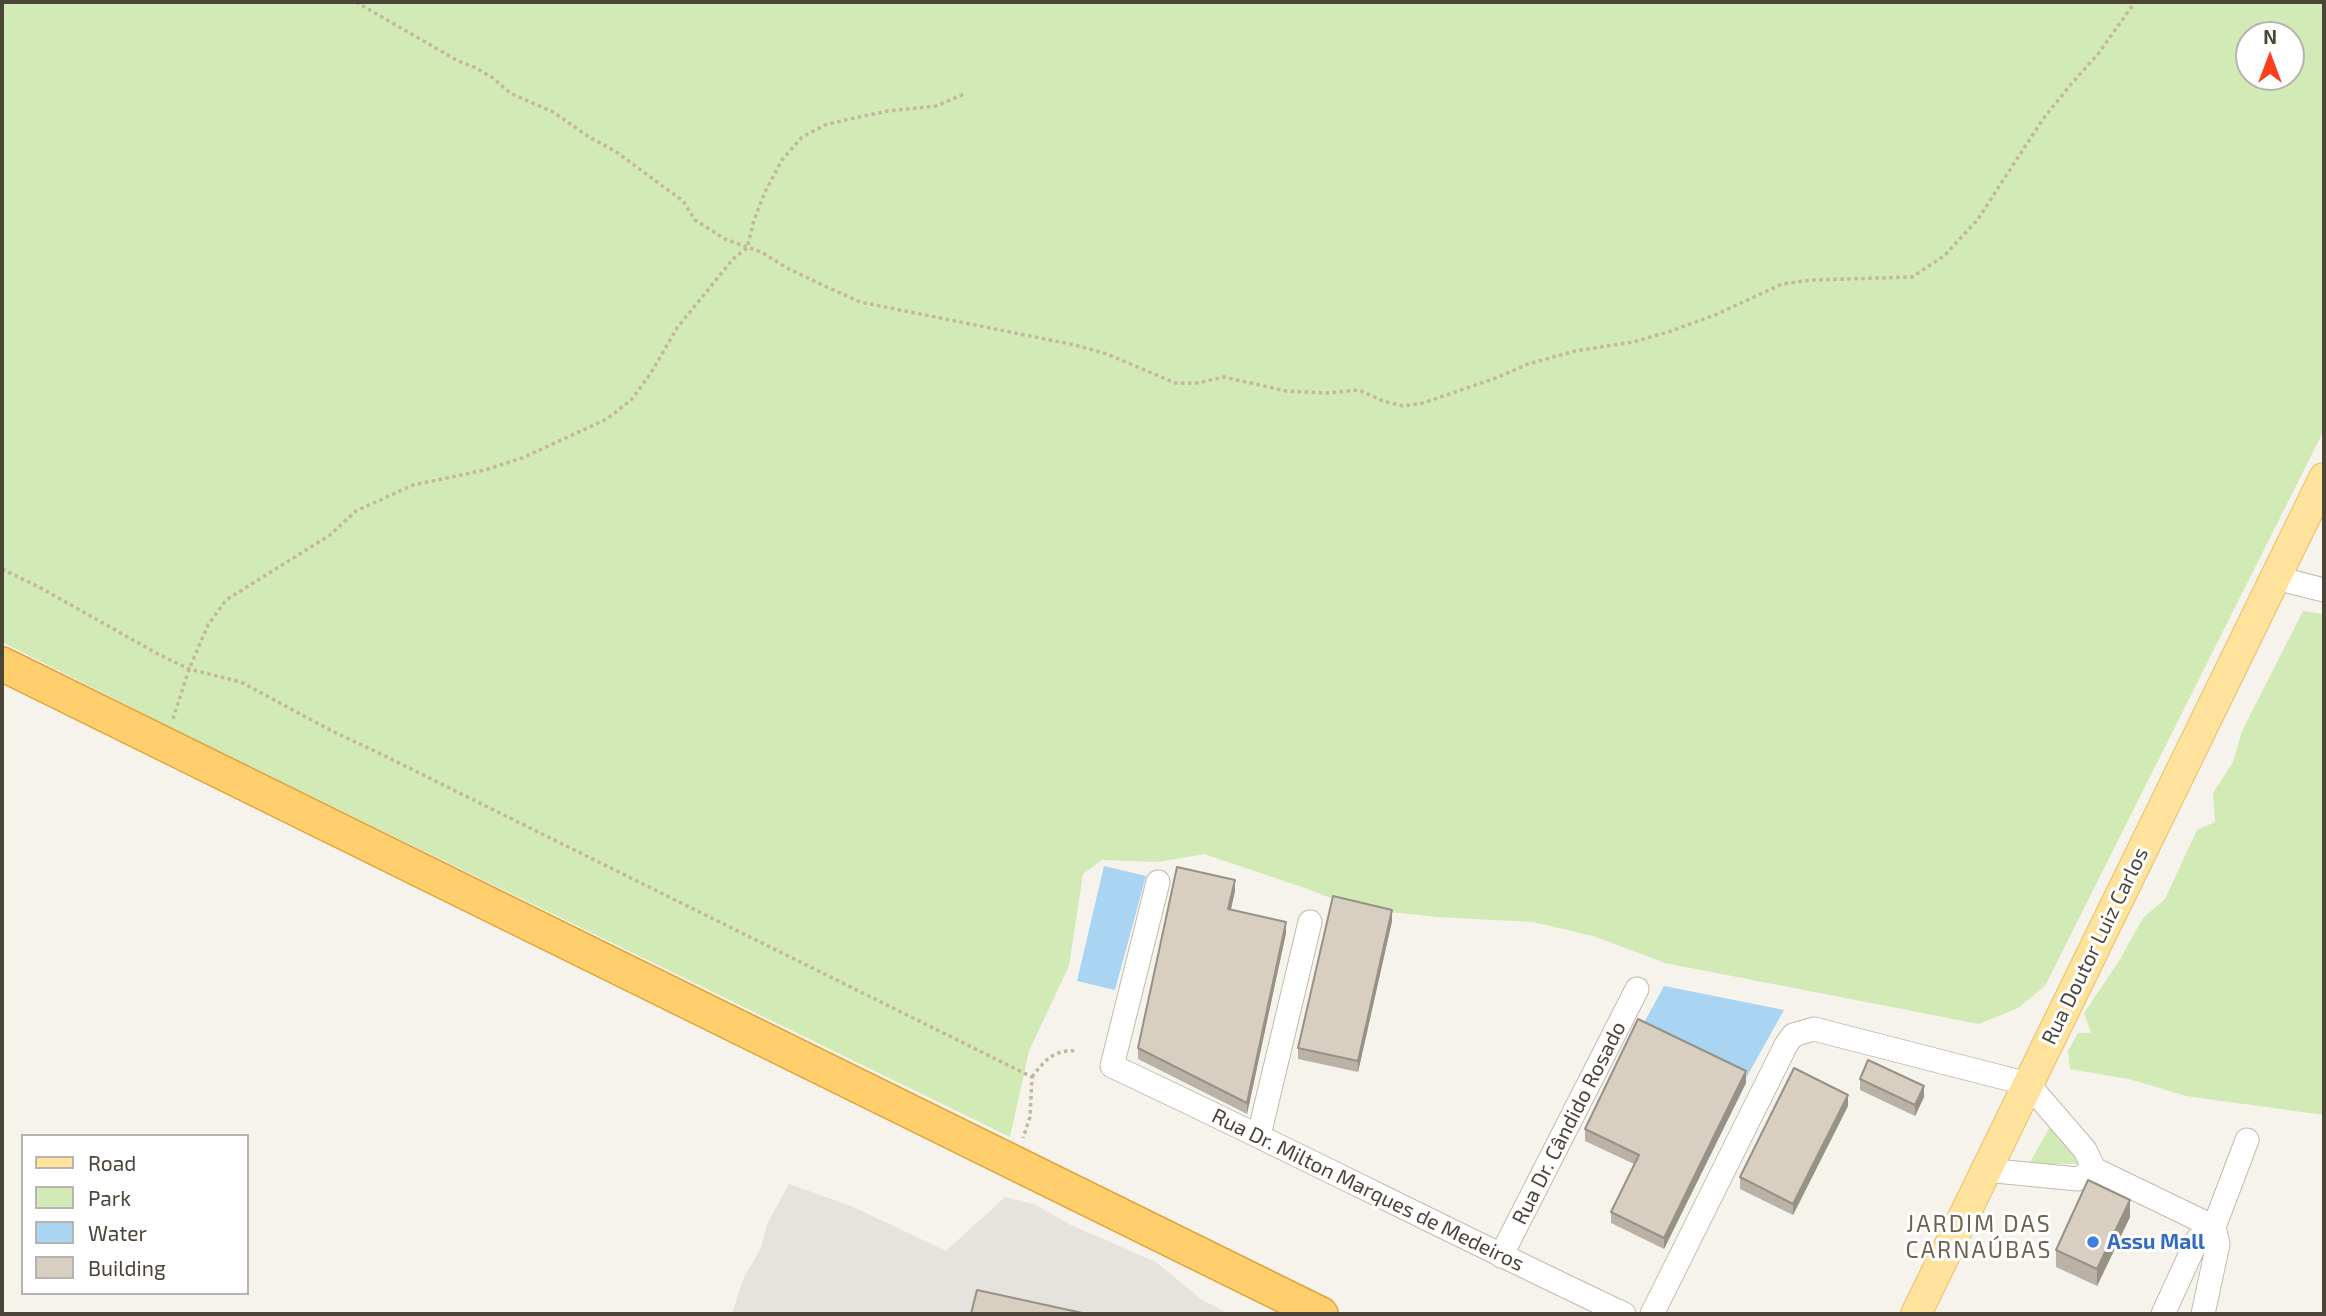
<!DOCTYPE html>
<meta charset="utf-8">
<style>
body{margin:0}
#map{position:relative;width:2326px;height:1316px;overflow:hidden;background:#f6f3ec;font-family:"Exo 2",sans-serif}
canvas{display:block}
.frame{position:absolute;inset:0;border:4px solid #4b4439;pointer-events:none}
.legend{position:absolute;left:21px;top:1134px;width:228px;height:161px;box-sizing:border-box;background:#fff;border:2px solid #b7b4b0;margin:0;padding:9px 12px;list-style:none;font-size:21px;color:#4b4439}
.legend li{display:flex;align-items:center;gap:14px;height:35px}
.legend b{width:35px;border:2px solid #b7b4b0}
.north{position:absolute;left:2235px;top:21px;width:70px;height:70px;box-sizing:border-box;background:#fff;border:2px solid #b7b4b0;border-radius:50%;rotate:0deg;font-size:19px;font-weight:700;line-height:28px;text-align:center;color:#4b4439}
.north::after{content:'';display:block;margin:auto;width:24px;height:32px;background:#fc3f1d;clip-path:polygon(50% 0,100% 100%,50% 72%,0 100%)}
</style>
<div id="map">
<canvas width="2326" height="1316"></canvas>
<div class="frame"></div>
<ul class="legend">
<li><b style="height:9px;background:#ffe39c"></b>Road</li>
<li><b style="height:19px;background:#d2eab5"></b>Park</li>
<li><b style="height:19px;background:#a9d4f2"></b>Water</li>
<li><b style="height:19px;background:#d8cfc1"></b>Building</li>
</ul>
<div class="north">N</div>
</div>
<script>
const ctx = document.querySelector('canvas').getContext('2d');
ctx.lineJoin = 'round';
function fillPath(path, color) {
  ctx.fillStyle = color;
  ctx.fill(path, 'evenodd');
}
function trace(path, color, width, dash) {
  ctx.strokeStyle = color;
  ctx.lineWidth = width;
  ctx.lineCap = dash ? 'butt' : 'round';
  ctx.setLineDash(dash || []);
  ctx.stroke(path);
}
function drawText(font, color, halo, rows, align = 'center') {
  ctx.font = font + ' "Exo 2",sans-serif';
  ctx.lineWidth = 6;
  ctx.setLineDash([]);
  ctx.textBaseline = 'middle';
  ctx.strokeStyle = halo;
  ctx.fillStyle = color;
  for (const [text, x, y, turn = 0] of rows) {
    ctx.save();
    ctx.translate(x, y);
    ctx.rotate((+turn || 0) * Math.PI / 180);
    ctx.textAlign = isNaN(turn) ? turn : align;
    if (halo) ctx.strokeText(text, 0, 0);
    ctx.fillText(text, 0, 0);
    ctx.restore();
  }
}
fillPath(new Path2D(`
 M 789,1184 L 851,1206 L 946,1251 L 1005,1197 L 1036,1205 L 1071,1225 L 1156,1262 L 1201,1299 L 1228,1314 L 732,1314 L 744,1277 L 761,1248 L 767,1224 Z`), '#e6e2dd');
fillPath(new Path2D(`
 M 2,2 L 2324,2 L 2324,430 L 2045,986 L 2018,1008 L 1979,1024 L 1665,963 L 1593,936 L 1533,922 L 1438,917 L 1359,909 L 1305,888 L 1204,854 L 1158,862 L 1102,860 L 1083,874 L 1069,966 L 1029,1051 L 1010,1137 L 184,734 L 2,642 ZM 2249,35 L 2291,35 L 2291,77 L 2249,77 Z
 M 2303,611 L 2324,614 L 2324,1115 L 2186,1096 L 2129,1079 L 2070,1069 L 2068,1051 L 2078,1033 L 2091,1033 L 2084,1013 L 2119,961 L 2143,918 L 2165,899 L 2197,830 L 2215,822 L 2213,793 L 2233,762 L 2242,731 Z
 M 2052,1123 L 2080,1164 L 2029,1164 Z`), '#d2eab5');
fillPath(new Path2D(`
 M 1104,866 L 1146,876 L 1115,990 L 1077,981 Z
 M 1664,986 L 1784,1010 L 1745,1080 L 1640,1030 Z`), '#a9d4f2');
const minor = new Path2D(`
 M 2276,578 L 2324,590
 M 1158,882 L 1112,1066 C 1283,1146 1452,1233 1624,1314
 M 1259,1135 L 1310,922
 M 1985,1170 L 2078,1179 L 2094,1169
 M 1501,1256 L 1637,989
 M 1652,1314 L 1786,1045 L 1793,1035 L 1814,1029 L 2028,1084 L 2085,1150 L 2094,1169 L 2214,1227
 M 2163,1314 L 2197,1240 L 2214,1227
 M 2203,1314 L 2218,1244 L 2214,1227 L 2247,1140`);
const major = new Path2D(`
 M 1916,1314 L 2324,478`);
const highway = new Path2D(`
 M 2,664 L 1321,1314`);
trace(minor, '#c2bbae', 25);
trace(major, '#e6c16a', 32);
trace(highway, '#e0a43c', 36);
trace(new Path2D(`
 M 356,2 L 458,61 L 474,67 L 493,78 L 510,93 L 553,112 L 589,137 L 615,151 L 683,201 L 695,220 L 725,239 L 761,252 L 789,269 L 827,287 L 860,302 L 1075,345 L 1107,354 L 1175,383 L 1197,383 L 1224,377 L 1286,391 L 1327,393 L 1359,390 L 1383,401 L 1403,406 L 1423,403 L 1496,378 L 1528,364 L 1575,351 L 1633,342 L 1668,332 L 1715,315 L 1782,284 L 1811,280 L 1912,277 L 1944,256 L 1978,219 L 2043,119 L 2072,83 L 2098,54 L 2135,2
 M 2,569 L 39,587 L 158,654 L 189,669 L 241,682 L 330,730 L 383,755 L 1032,1077 L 1030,1117 L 1023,1138
 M 173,719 L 189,669 L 208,625 L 226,600 L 330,535 L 356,511 L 413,485 L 485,470 L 522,458 L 607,419 L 632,399 L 651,373 L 677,328 L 733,259 L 747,248 L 754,220 L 765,192 L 782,160 L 802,137 L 825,125 L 845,120 L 888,111 L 936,106 L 964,94
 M 1032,1077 C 1044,1061 1054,1049 1076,1051`), '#c4b79f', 3.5, [3.5, 3.5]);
trace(minor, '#fff', 23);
trace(major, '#ffe39c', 30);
trace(highway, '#ffcf6e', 33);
fillPath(new Path2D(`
 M 2324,550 L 2324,577 L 2322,576 L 2322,554 Z
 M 1235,891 L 1231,910 L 1286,933 L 1247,1114 L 1138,1059 L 1138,1048 Z
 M 1392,921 L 1358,1072 L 1298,1059 L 1298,1048 Z
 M 1860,1079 L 1924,1097 L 1915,1116 L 1860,1090 Z
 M 1746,1083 L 1664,1249 L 1611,1223 L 1611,1212 L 1634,1164 L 1585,1141 L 1585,1129 Z
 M 1848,1106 L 1793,1215 L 1740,1189 L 1740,1177 Z
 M 2130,1217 L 2097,1286 L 2056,1267 L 2056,1250 Z`), '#bab2a6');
fillPath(new Path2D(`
 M 1235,880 L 1235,891 L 1228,921 L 1228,909 Z
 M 1392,910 L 1392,921 L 1358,1072 L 1358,1061 Z
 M 1286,922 L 1286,933 L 1247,1114 L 1247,1103 Z
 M 1746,1071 L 1746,1083 L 1664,1249 L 1664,1238 Z
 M 1924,1086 L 1924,1097 L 1915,1116 L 1915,1105 Z
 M 1848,1095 L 1848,1106 L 1793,1215 L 1793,1204 Z
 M 2130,1200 L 2130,1217 L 2097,1286 L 2097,1269 Z`), '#979187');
const building = new Path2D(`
 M 1177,867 L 1235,880 L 1228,909 L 1286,922 L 1247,1103 L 1138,1048 Z
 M 1333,896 L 1392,910 L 1358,1061 L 1298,1048 Z
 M 1638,1019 L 1746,1071 L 1664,1238 L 1611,1212 L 1639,1155 L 1585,1129 Z
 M 1868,1060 L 1924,1086 L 1915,1105 L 1860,1079 Z
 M 1794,1068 L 1848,1095 L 1793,1204 L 1740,1177 Z
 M 2088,1180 L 2130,1200 L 2097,1269 L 2056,1250 Z
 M 977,1290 L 1087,1314 L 971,1314 Z`);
fillPath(building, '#d8cfc1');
trace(building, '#979187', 2);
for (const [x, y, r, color] of [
 [2093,1242,7,"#3f7fe0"]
]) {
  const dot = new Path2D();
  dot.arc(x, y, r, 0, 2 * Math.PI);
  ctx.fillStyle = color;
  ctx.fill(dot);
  trace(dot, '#fff', 2.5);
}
drawText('21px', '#4b4439', '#fff', [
 ["Rua Doutor Luiz Carlos",2095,946,-64],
 ["Rua Dr. Cândido Rosado",1569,1123,-63],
 ["Rua Dr. Milton Marques de Medeiros",1368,1190,26]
]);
drawText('bold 21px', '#366cbe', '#fff', [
 ["Assu Mall",2107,1242]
], 'left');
ctx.letterSpacing = '2px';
drawText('23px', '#6e6250', '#fff', [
 ["JARDIM DAS",1979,1224],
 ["CARNAÚBAS",1979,1250]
]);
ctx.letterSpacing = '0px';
</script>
